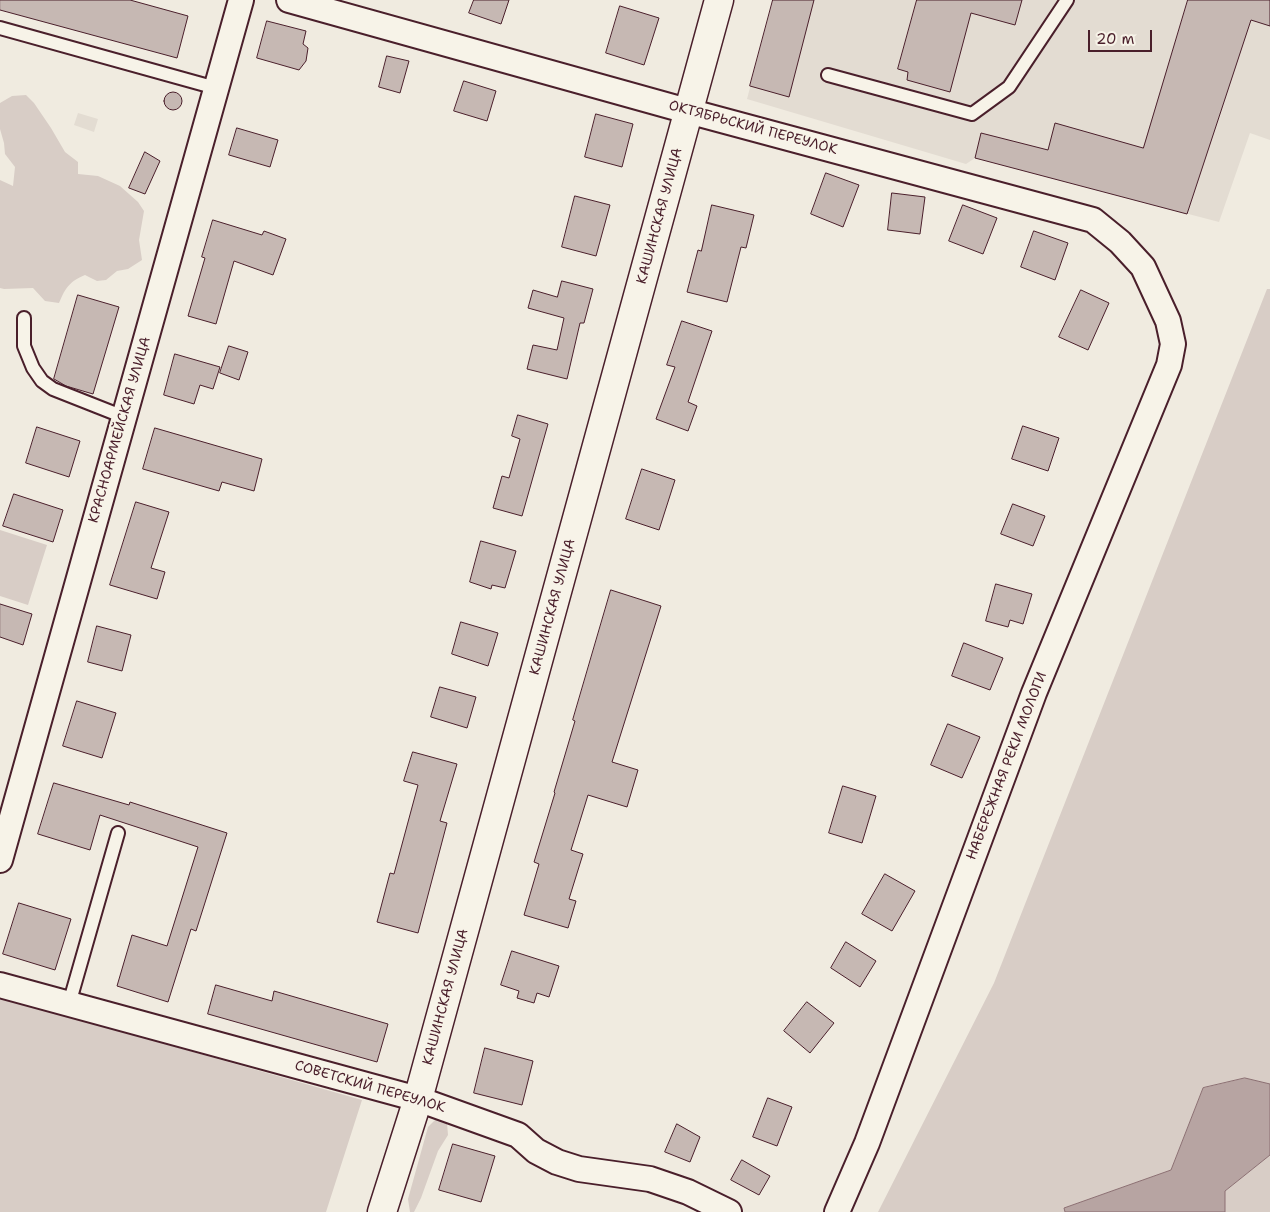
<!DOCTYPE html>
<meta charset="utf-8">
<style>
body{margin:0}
#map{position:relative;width:1270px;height:1212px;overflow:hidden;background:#f0ebe0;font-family:"Shantell Sans",sans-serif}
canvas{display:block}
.scale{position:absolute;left:1088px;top:30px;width:64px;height:22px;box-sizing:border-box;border:2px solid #4a1f2b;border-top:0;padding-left:6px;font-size:15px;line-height:18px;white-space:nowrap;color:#4a1f2b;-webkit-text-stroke:4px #f7f3e8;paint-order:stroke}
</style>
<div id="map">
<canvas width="1270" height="1212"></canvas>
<div class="scale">20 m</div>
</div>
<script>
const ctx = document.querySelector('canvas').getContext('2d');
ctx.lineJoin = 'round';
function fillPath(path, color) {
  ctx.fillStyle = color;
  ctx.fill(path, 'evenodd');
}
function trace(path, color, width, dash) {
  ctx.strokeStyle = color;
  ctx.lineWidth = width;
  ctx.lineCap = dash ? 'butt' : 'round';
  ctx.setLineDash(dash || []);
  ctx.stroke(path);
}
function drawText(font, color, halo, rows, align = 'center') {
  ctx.font = font + ' "Shantell Sans",sans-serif';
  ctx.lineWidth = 4;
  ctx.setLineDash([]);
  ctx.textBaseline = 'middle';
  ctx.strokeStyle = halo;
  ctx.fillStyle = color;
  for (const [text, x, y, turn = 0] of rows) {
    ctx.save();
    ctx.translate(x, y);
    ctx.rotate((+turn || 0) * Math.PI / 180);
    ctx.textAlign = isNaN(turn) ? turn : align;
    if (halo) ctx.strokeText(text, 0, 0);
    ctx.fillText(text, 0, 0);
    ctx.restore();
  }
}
fillPath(new Path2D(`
 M 773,0 L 1270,0 L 1270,140 L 1250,133 L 1219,222 L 975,158 L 966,164 L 747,99 Z
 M 78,113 L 98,119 L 94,132 L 74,125 Z`), '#e3dcd2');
fillPath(new Path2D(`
 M 26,95 L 34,103 L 51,128 L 65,152 L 78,162 L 78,174 L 98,176 L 120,186 L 138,202 L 144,211 L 139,240 L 142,260 L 128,269 L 117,271 L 106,280 L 97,281 L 85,275 C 69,282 66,287 59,303 L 45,301 L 33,288 L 4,289 L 0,288 L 0,180 L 13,186 L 15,167 L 5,154 L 4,143 L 0,129 L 0,103 L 12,96 Z
 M 1267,289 L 1270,289 L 1270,1084 L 1245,1078 L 1203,1088 L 1171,1170 L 1064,1208 L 1065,1212 L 878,1212 L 994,983 Z
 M 0,530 L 47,545 L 28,605 L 0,596 Z
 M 0,997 L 362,1100 L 326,1212 L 0,1212 Z
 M 440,1118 L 447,1123 L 448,1135 L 438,1151 L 421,1198 L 414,1212 L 410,1212 L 408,1199 L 428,1127 L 436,1119 Z
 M 1270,1155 L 1270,1212 L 1225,1212 L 1225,1191 Z`), '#d8cdc6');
const water = new Path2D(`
 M 1245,1078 L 1270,1084 L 1270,1155 L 1225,1191 L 1225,1212 L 1065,1212 L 1064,1208 L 1171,1170 L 1203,1088 Z`);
fillPath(water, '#b7a4a2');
trace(water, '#8b6f72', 1);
const building = new Path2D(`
 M 0,0 L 130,0 L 188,16 L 177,58 L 0,10 Z
 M 474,0 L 509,0 L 501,24 L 469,13 Z
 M 773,0 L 814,0 L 789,97 L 750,86 Z
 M 917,0 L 1022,0 L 1015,25 L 971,13 L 950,92 L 907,80 L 908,72 L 898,69 Z
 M 1188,0 L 1270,0 L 1270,26 L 1251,20 L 1187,214 L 975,158 L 981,133 L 1048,150 L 1055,123 L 1143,148 Z
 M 620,6 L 659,18 L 644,65 L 606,53 Z
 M 267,21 L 306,31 L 303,44 L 308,48 L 306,61 L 299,70 L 257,58 Z
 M 387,56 L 409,61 L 400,93 L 379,87 Z
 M 464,81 L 496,91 L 487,121 L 454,111 Z
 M164 101a9 9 0 1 1 18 0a9 9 0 1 1-18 0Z
 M 596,114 L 633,124 L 622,167 L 585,157 Z
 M 237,128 L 278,140 L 270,167 L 229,155 Z
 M 145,152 L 160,161 L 145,194 L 129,188 Z
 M 826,173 L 859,185 L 843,227 L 811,214 Z
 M 892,193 L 925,197 L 920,234 L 888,230 Z
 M 575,196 L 610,205 L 596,256 L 562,247 Z
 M 712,205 L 754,215 L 746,248 L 741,247 L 727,302 L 687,292 L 698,250 L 701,251 Z
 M 963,205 L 997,218 L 983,254 L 949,241 Z
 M 213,220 L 262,235 L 264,231 L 286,239 L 273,275 L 234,261 L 216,324 L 188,316 L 205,258 L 202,257 Z
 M 1034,231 L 1068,243 L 1055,280 L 1021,267 Z
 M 562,281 L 593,289 L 584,323 L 580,323 L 567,379 L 527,369 L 533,345 L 557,350 L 564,318 L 528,308 L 533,290 L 557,297 Z
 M 1081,290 L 1109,303 L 1088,350 L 1059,337 Z
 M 78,295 L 119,307 L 93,394 L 66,386 L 54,379 Z
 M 682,321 L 712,331 L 688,402 L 697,406 L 688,431 L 656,419 L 675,367 L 667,365 Z
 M 229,346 L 248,352 L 239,380 L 220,373 Z
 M 175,354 L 220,367 L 213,389 L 200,385 L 194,404 L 164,395 Z
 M 518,415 L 548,424 L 522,516 L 493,508 L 502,476 L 509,478 L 520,439 L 512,436 Z
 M 1023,426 L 1059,438 L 1048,471 L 1012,459 Z
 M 37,427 L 80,441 L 69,477 L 26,463 Z
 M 155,428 L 262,459 L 254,491 L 222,482 L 219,491 L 143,469 Z
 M 642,469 L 675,480 L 659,530 L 626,519 Z
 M 14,494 L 63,510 L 53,542 L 3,526 Z
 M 136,502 L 169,512 L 151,568 L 165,572 L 157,599 L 110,585 Z
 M 1013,504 L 1045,516 L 1033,546 L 1001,534 Z
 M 481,541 L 516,551 L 505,588 L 492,585 L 491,589 L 470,582 Z
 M 996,584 L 1032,594 L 1023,624 L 1010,620 L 1008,627 L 986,621 Z
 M 611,590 L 661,606 L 612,762 L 638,770 L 627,807 L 588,795 L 571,850 L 583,854 L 569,899 L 576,901 L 568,928 L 524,915 L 539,864 L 534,862 L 555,793 L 554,792 L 575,721 L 573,720 Z
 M 0,604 L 32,614 L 23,645 L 0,637 Z
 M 461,622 L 498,633 L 488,666 L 452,654 Z
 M 97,626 L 131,635 L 122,671 L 88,662 Z
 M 964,643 L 1003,658 L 990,690 L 952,676 Z
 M 440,687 L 476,697 L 467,728 L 431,717 Z
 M 77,701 L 116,713 L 102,758 L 63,746 Z
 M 948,724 L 980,737 L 962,778 L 931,765 Z
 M 413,752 L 457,764 L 440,821 L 447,823 L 418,933 L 377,922 L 390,873 L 394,874 L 418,785 L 404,781 Z
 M 54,783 L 129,805 L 130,802 L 227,833 L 196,931 L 191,929 L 168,1002 L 117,986 L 132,935 L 167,946 L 198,847 L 100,815 L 90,850 L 38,834 Z
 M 843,786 L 876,796 L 862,843 L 829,833 Z
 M 885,874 L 915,891 L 892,931 L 862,914 Z
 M 19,903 L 71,919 L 55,970 L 3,954 Z
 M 846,942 L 876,961 L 860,987 L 831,968 Z
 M 512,951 L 559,966 L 549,997 L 537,993 L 534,1003 L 517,998 L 519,991 L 501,985 Z
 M 216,985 L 272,1001 L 274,991 L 388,1024 L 377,1062 L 208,1014 Z
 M 807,1002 L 834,1023 L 810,1053 L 784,1031 Z
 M 485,1048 L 533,1061 L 522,1105 L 474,1093 Z
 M 768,1098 L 792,1107 L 777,1146 L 753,1137 Z
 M 677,1124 L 700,1137 L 690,1162 L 665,1152 Z
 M 453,1144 L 495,1156 L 481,1202 L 439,1190 Z
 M 742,1160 L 770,1176 L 759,1195 L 731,1180 Z`);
fillPath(building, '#c6b8b3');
trace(building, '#4a1f2b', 1);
const lane = new Path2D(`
 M 0,28 L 216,88
 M 828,75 L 972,114 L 1009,87 L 1067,0
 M 24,318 L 24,346 L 33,368 L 42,381 L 53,389 L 124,417
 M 69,1004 L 118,833`);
const street = new Path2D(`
 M 289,0 L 673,107 L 1093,220 L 1120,242 L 1143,267 L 1168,321 L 1173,344 L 1169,365 L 1034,693 L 867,1143 L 837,1212
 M 0,860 L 241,0
 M 0,985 L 418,1099 L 518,1135 L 536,1151 L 557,1162 L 579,1169 L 650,1179 L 688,1192 L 729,1212`);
const primary = new Path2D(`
 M 382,1212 L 418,1099 L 719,0`);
trace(lane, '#4a1f2b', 16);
trace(street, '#4a1f2b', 28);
trace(primary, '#4a1f2b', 31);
trace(lane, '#f7f3e8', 12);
trace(street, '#f7f3e8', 24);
trace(primary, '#f7f3e8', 28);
drawText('14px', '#4a1f2b', '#f7f3e8', [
 ["ОКТЯБРЬСКИЙ ПЕРЕУЛОК",753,128,15],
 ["КАШИНСКАЯ УЛИЦА",660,216,-75],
 ["КРАСНОАРМЕЙСКАЯ УЛИЦА",120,430,-74],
 ["КАШИНСКАЯ УЛИЦА",553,607,-75],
 ["НАБЕРЕЖНАЯ РЕКИ МОЛОГИ",1007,766,-69],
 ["КАШИНСКАЯ УЛИЦА",446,997,-75],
 ["СОВЕТСКИЙ ПЕРЕУЛОК",370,1087,16]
]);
</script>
